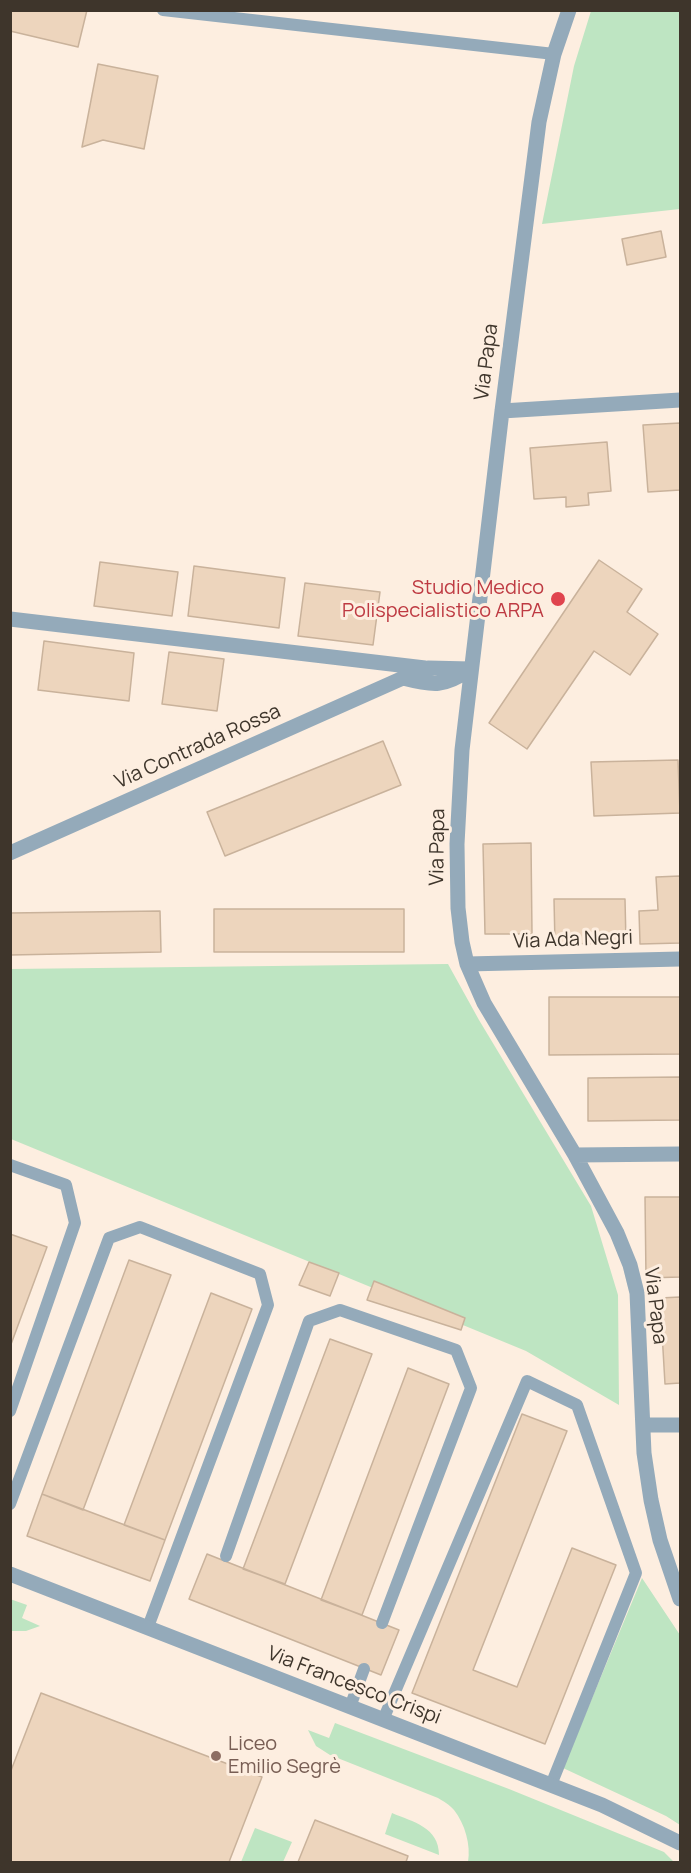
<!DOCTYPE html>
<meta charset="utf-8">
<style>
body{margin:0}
#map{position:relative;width:691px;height:1873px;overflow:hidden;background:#fdeee0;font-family:Manrope,sans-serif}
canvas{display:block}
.frame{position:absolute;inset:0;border:12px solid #3e352b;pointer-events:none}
</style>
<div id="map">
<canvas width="691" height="1873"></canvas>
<div class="frame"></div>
</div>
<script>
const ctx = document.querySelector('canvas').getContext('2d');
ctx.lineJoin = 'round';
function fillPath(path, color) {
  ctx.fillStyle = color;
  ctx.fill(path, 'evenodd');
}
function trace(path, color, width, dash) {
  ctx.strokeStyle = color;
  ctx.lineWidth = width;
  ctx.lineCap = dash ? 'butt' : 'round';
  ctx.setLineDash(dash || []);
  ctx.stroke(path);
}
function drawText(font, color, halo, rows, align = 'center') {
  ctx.font = font + ' Manrope,sans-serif';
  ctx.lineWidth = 6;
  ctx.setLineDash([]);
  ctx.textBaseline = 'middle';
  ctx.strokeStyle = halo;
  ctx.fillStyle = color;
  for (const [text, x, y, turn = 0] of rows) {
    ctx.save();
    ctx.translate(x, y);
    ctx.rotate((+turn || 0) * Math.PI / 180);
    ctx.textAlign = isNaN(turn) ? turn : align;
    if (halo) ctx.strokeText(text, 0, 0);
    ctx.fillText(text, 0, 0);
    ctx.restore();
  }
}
fillPath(new Path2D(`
 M 591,11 L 680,11 L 680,209 L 542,224 L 574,66 Z
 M 448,964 L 479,1020 L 591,1206 L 618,1295 L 619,1405 L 526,1351 L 11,1139 L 10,969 Z
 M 642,1578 L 680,1635 L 680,1825 L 666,1816 L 563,1768 Z
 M 10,1599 L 27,1605 L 22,1618 L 40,1626 L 26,1631 L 11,1631 Z
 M 335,1723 L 509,1789 L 664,1852 L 674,1862 L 468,1862 C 471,1845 465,1824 454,1810 C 450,1805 443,1801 438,1798 L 330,1755 L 316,1746 L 308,1730 L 329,1738 Z
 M 392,1813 C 413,1822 439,1827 439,1855 L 385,1834 Z
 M 255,1828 L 292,1842 L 283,1862 L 241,1862 Z`), '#bee5c2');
const building = new Path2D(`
 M 10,10 L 87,10 L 78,47 L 10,31 Z
 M 98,64 L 158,76 L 144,149 L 103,140 L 82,147 Z
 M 661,231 L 666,257 L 627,265 L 622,239 Z
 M 680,423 L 680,490 L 648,492 L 643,425 Z
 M 607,442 L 611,491 L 588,493 L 589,505 L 566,507 L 566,497 L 534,499 L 530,448 Z
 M 599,560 L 642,589 L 627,612 L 658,634 L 630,675 L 594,651 L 527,749 L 489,723 Z
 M 100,562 L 178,572 L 172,616 L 94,606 Z
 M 194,566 L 285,578 L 279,628 L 188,616 Z
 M 305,583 L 380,592 L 373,645 L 298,636 Z
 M 44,641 L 134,653 L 129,701 L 38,690 Z
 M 169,652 L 224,659 L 217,711 L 162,704 Z
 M 383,741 L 401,785 L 225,856 L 207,812 Z
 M 678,760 L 680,813 L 594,816 L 591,762 Z
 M 531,843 L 532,934 L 485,934 L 483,844 Z
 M 680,876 L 680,943 L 640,944 L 639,911 L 658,910 L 656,877 Z
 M 554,899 L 625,899 L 626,943 L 555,944 Z
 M 214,909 L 404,909 L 404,952 L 214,952 Z
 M 160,911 L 161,952 L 10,955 L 10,913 Z
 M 549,997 L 680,997 L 680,1054 L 549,1055 Z
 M 680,1077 L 680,1120 L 588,1121 L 588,1078 Z
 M 645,1197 L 680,1197 L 680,1277 L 646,1278 Z
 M 10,1234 L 47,1247 L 10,1347 Z
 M 129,1260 L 171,1275 L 83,1510 L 42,1494 Z
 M 309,1262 L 339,1273 L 330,1296 L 299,1285 Z
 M 374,1281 L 465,1318 L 461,1330 L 367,1300 Z
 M 211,1293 L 252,1309 L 165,1540 L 124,1525 Z
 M 680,1297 L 680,1383 L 665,1384 L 660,1298 Z
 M 330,1339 L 372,1354 L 285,1584 L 243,1569 Z
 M 408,1368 L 449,1384 L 362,1615 L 321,1600 Z
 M 522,1414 L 567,1431 L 473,1670 L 517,1687 L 572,1548 L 616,1565 L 545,1744 L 412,1693 Z
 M 42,1494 L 165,1540 L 150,1581 L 27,1536 Z
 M 207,1554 L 399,1630 L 381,1675 L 189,1599 Z
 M 41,1693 L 262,1777 L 229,1862 L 10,1862 L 10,1773 Z
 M 315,1820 L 408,1856 L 406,1862 L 298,1862 Z`);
fillPath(building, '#edd5bd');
trace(building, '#c9b29b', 1.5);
trace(new Path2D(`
 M 163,10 L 554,54
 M 10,1165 L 66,1185 L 75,1223 L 10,1411
 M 10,1504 L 109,1238 L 140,1227 L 260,1274 L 268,1305 L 148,1627
 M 226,1556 L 309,1321 L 340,1310 L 456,1350 L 471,1388 L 382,1623
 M 350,1707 L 364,1669
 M 383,1720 L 527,1381 L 577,1405 L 636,1573 L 551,1785`), '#94aaba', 12);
trace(new Path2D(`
 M 569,10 L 554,54 L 539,122 L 502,411 L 462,750 L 457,844 L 458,908 L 462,942 L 467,964 L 484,1003 L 575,1155 L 617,1233 L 630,1265 L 637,1293 L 644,1453 L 651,1500 L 660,1540 L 680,1599
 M 502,411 L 680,400
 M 10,619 L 425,668
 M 403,678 C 434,686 444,687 471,669
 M 10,853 L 403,678 L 428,668 L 471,669
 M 467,964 L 680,959
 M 575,1155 L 680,1154
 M 644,1425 L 680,1425
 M 10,1574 L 602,1805 L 680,1843`), '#94aaba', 15);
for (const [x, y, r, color] of [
 [558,599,8,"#e0444e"],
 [216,1756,6,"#8d6e63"]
]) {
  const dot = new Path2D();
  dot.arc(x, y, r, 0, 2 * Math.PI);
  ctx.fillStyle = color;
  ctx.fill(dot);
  trace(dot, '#fdeee0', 2);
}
drawText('20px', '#3e352b', '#fdeee0', [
 ["Via Papa",487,362,-83],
 ["Via Contrada Rossa",198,747,-24],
 ["Via Papa",438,847,-89],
 ["Via Ada Negri",573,940,-2],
 ["Via Papa",655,1306,83],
 ["Via Francesco Crispi",354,1686,21]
]);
drawText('20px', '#be3a42', '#fdeee0', [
 ["Studio Medico",544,588],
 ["Polispecialistico ARPA",544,611]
], 'right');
drawText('20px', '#785e54', '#fdeee0', [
 ["Liceo",228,1744],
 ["Emilio Segrè",228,1767]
], 'left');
</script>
